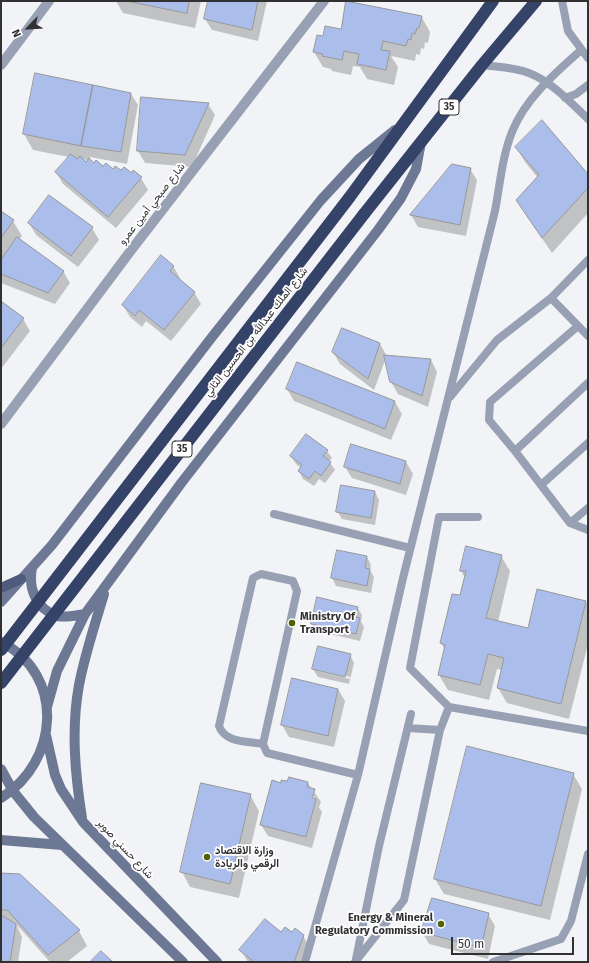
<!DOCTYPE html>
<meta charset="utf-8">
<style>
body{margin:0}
#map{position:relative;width:589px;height:963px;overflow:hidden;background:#f2f3f6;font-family:"Fira Sans",sans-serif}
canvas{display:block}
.frame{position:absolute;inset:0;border:2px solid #313132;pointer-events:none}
.north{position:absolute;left:8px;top:8px;width:40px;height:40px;-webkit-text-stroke:3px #fff;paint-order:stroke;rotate:245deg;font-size:11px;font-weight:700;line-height:16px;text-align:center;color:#313132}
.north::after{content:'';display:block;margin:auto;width:14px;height:18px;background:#313132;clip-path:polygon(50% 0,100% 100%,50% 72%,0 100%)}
.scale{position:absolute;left:451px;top:937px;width:123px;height:18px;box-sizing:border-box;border:2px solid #313132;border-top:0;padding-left:5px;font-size:12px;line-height:14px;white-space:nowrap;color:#313132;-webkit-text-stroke:3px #fff;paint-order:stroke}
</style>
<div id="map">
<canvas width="589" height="963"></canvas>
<div class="frame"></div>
<div class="north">N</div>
<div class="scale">50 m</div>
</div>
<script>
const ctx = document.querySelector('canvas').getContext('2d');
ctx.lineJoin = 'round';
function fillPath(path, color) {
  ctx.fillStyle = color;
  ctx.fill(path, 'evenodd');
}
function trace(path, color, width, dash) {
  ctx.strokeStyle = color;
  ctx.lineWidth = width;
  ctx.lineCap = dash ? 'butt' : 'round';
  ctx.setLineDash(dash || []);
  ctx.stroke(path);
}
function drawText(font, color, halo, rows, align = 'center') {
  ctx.font = font + ' "Fira Sans",Vazirmatn,sans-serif';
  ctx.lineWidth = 3.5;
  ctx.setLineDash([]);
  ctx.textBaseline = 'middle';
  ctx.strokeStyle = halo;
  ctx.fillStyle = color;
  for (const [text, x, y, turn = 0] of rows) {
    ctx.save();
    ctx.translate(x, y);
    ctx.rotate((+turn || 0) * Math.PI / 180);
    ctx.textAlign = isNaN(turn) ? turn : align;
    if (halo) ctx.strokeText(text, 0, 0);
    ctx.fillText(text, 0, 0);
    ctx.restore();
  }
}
fillPath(new Path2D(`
 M 116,1 L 201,1 L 195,28 L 123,13 Z
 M 209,1 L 267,1 L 258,41 L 212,30 L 205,19 Z
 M 421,16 L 430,32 L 428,43 L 425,42 L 424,49 L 421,48 L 420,55 L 416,54 L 415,61 L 391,56 L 398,67 L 394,85 L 367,79 L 360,67 L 353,66 L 351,75 L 332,71 L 331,69 L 323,67 L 314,52 L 324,38 L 342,30 Z
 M 131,94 L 138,105 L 127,164 L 90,157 L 90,160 L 94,164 L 141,178 L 148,190 L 116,228 L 63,184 L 56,172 L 69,157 L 33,150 L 24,134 ZM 81,159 L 88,160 L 86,163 Z
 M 208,104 L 215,115 L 192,167 L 145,163 L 138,151 Z
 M 516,147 L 588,176 L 588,213 L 552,253 L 526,215 L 538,178 L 525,162 Z
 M 470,169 L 477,180 L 466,236 L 418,227 L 411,215 Z
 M 1,212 L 13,221 L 22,236 L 19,240 L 63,271 L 70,283 L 55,304 L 1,283 Z
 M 29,223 L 92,228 L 99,240 L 78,267 L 36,235 Z
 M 173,266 L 180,278 L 179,280 L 194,292 L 201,304 L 171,341 L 146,321 L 142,327 L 130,317 L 123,305 Z
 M 1,302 L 23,319 L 30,331 L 1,369 Z
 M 342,330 L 380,344 L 387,356 L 431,360 L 437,372 L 428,407 L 398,394 L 391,382 L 386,358 L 374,390 L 340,364 L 333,352 Z
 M 297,363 L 395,402 L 402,414 L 391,440 L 294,401 L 287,389 Z
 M 351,446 L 406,462 L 413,474 L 406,495 L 352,478 L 345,467 Z
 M 327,451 L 332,458 L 329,461 L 335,470 L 325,483 L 319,479 L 314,486 L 303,479 L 299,471 L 301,468 L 296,464 L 291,456 Z
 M 375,492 L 379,500 L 375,525 L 342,519 L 337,511 Z
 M 338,551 L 367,557 L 371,565 L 370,570 L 374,577 L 371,593 L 336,586 L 332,578 Z
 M 501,556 L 510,571 L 498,622 L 529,629 L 586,602 L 588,607 L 588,644 L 569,719 L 507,703 L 498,688 L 502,670 L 497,669 L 489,700 L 448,690 L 439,675 L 445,650 L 441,643 L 461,597 L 465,578 L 461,571 Z
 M 357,607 L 362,615 L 361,621 L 364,627 L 360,641 L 317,631 L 312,623 Z
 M 350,655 L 354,663 L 349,684 L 318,677 L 313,669 ZM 318,669 L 350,677 L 350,679 L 318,671 Z
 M 338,689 L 345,701 L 334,747 L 289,737 L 282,725 Z
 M 573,774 L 582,789 L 550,920 L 444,894 L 435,879 Z
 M 308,783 L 321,802 L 319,807 L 322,812 L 312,848 L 268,836 L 261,825 L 281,784 ZM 312,795 L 314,797 L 312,803 L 310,803 Z
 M 250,795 L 259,811 L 239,898 L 190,887 L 182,872 Z
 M 1,874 L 79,931 L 87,946 L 67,962 L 50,962 L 16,924 L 22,937 L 18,962 L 1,962 Z
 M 432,899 L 488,914 L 495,926 L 488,959 L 429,944 L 422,932 Z
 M 281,933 L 303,936 L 312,951 L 308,962 L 248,962 L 241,950 Z`), '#0003');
const building = new Path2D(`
 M 127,1 L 189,1 L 187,13 Z
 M 208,1 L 258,1 L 252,30 L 204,19 Z
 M 346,1 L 422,16 L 419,28 L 417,28 L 415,34 L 412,33 L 411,40 L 408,39 L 406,46 L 383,41 L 381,50 L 390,51 L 386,70 L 357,64 L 359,54 L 344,51 L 342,60 L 322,56 L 323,54 L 313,52 L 317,35 L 323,36 L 325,26 L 341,29 Z
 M 35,73 L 93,85 L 81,146 L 23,134 Z
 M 93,85 L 131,93 L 121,152 L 81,146 Z
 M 141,97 L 209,103 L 185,155 L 137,151 Z
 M 542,120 L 588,174 L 588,188 L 542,238 L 516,200 L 539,175 L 515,147 Z
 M 71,154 L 77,159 L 80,156 L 86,162 L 89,158 L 94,163 L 96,160 L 103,166 L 106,163 L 113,169 L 115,166 L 121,170 L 124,167 L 132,173 L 133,170 L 142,177 L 108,217 L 55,172 Z
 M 452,164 L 471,168 L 460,225 L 410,215 Z
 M 49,195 L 93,227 L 71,256 L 28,223 Z
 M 1,211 L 14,220 L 1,238 Z
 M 17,237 L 64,271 L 48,293 L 1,274 L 1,260 Z
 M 161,255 L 174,266 L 170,271 L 195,292 L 164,330 L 139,310 L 135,316 L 122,305 Z
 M 1,301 L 24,318 L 1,348 Z
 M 342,328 L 380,343 L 368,379 L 332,352 Z
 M 384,355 L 431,359 L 422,396 L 390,382 Z
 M 297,362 L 395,401 L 385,429 L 286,389 Z
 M 306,434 L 328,450 L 323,456 L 331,462 L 321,476 L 315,471 L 309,479 L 298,471 L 302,465 L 290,456 Z
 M 351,444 L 406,461 L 400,484 L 344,467 Z
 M 341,485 L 375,491 L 371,518 L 336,512 Z
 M 466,546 L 502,555 L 486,618 L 528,628 L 537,589 L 586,601 L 561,704 L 497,688 L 504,658 L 488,654 L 480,685 L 438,675 L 445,645 L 440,643 L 452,594 L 460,595 L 466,571 L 460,571 Z
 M 337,550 L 367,556 L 365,568 L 370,569 L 367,586 L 331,578 Z
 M 317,597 L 358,607 L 356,617 L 360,618 L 356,634 L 311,624 Z
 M 318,646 L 351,654 L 345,677 L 312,669 Z
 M 292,678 L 338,689 L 328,736 L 281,725 Z
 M 467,746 L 574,773 L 541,906 L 434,879 Z
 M 289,777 L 308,782 L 307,787 L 315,789 L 312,798 L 316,799 L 306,837 L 260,825 L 272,780 L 281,783 L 281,780 L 287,781 Z
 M 201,783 L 251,794 L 230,884 L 180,872 Z
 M 1,873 L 20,874 L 80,930 L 48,955 L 7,910 L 1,910 Z
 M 432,898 L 489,913 L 481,948 L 421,932 Z
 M 1,915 L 16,924 L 10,962 L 1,962 Z
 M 265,919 L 281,932 L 285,927 L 292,932 L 295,928 L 304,935 L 294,962 L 254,962 L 239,950 Z
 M 101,951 L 113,962 L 90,962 Z`);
fillPath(building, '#abbdea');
trace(building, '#96989a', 1);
trace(new Path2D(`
 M 562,1 L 568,31 L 588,58
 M 482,65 C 498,67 514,67 529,73 C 552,82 570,102 588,119
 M 565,98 L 576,94 L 588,85
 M 551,298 L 588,336
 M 578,326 L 490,402 L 489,420 L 515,451 L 570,523 L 588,530
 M 450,397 L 497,340 L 551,298 L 588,260
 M 515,451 L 588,383
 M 541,485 L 588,443
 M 274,514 L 410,548
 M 570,523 L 588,508
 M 261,574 L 293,581 L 297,591 L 263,744 C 247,741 225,743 219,726 L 253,578 Z
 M 449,707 L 410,668 L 439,517 L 478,517
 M 408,728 L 440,730
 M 263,744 L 267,753 L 358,775
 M 356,959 L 379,846 L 411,714
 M 305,962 L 358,775 L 403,578 L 495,211 C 500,185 502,157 512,132 C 525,99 555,73 581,50
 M 355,962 L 404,900 L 440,730 L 449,707 L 588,731
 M 493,962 L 561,939 L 571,921 L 588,854`), '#98a0b4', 8);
trace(new Path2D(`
 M 1,65 L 49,1
 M 1,424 L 132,249 L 324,1`), '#98a0b4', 10);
trace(new Path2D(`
 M 32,568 C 28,588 36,609 57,616 C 66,618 77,615 85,614
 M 1,602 L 52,545 L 212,337 L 321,200 L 359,159 L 395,130
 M 1,642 C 66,675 59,762 1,798
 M 47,707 L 57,671 L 85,614 L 182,482 L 378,230 L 401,198 L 416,169 L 421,142
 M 46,735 L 55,775 L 61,789 L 83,822 L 217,962
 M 1,769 L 13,791 L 34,817 L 183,962
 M 82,818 C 75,774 71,729 79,685 C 85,654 95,624 104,594
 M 1,840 L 62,845`), '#6c7894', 10);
trace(new Path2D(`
 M 1,588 L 21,579`), '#4e5b7d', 10);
trace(new Path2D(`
 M 349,198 L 493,1
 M 364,214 L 482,65 L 536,1`), '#354368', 12);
trace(new Path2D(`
 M 1,650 L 349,198
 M 1,683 L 364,214`), '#354368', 12);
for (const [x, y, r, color] of [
 [292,623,4,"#516105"],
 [207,857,4,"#516105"],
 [441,924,4,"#516105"]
]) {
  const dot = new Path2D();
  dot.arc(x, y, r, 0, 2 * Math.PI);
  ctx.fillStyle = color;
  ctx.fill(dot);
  trace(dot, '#fff', 1.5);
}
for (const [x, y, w] of [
 [449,107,20],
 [182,449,20]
]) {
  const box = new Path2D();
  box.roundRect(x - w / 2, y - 8, w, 16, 3);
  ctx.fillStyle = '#fff';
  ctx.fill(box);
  trace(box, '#313132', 1);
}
drawText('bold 10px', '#313132', null, [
 ["35",449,107],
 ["35",182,449]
]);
drawText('11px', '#313132', '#fff', [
 ["شارع صبحي أمين عمرو",152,204,-52],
 ["شارع الملك عبدالله بن الحسين الثاني",256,332,-52],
 ["شارع حسني صوبر",125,849,47]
]);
drawText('bold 11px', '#313132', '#fff', [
 ["Ministry Of",300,617],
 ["Transport",300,630],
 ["وزارة الاقتصاد",215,851],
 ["الرقمي والريادة",215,864],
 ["Energy & Mineral",433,918,"right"],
 ["Regulatory Commission",433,931,"right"]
], 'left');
</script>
